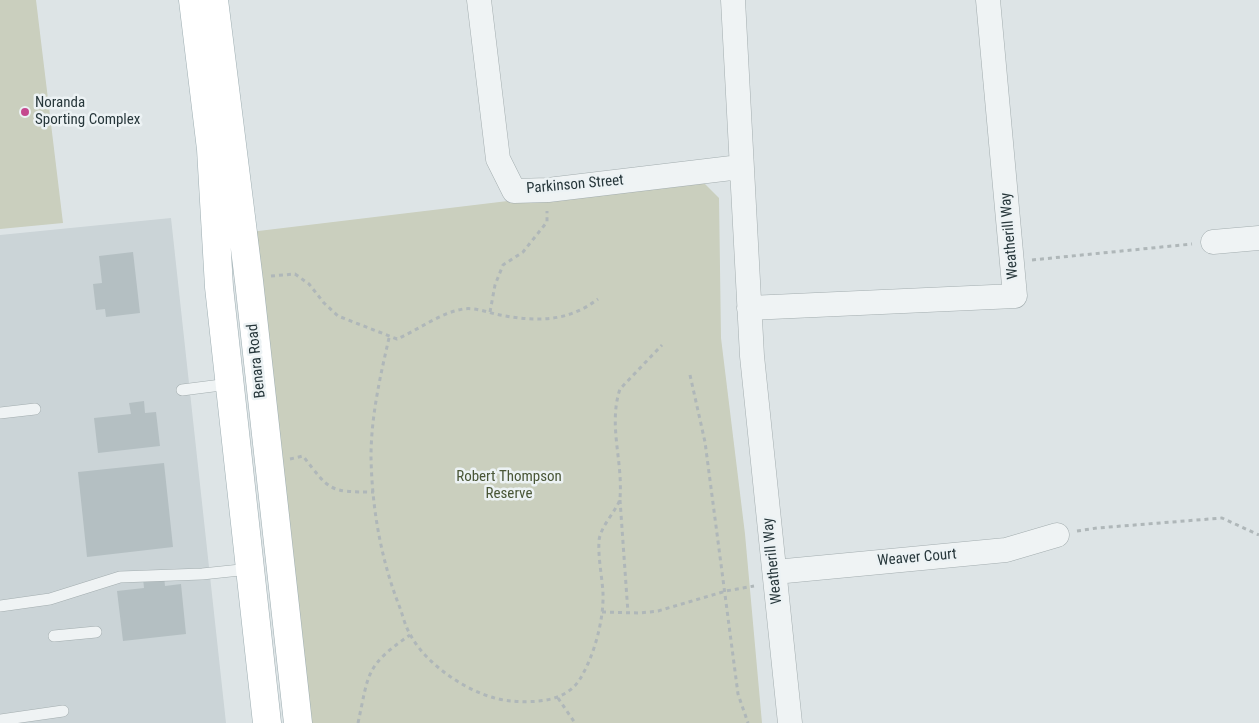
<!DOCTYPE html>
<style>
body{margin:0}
canvas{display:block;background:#dde4e6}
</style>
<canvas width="1259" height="723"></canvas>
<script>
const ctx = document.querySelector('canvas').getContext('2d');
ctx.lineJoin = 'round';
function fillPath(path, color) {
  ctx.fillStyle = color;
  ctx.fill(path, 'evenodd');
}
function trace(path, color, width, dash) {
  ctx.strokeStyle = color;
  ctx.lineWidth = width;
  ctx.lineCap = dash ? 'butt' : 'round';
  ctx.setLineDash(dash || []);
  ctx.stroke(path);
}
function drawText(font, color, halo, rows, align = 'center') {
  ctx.font = font + ' "Roboto Condensed",sans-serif';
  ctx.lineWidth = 5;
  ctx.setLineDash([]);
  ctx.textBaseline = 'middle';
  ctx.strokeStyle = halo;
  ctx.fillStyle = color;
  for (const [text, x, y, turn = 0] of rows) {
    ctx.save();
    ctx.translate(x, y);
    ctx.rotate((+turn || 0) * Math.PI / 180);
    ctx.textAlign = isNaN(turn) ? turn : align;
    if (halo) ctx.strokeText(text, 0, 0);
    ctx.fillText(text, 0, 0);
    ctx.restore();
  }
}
fillPath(new Path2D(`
 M 171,218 L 226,723 L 0,723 L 0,235 Z`), '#cbd4d7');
fillPath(new Path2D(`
 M 0,0 L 36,0 L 63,223 L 0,229 Z
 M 699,178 L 719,198 L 721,338 L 745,534 L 762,723 L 307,723 L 250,232 Z`), '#cacfbe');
fillPath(new Path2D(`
 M 133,252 L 140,313 L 106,317 L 105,309 L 96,310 L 93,284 L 102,283 L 99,256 Z
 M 144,401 L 145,413 L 156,412 L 160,446 L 98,453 L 94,418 L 131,414 L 129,403 Z
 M 164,463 L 173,547 L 87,557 L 78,472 Z
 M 164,576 L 165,586 L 181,584 L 186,634 L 123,641 L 117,591 L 144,588 L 143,578 Z`), '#b4bfc2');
const lane = new Path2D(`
 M 182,390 L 229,384
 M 0,413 L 35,409
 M 0,606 L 50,599 L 120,577 L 202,574 L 250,569
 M 54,636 L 96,632
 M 0,720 L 63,711`);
const street = new Path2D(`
 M 479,0 L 498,159 L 514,191 L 548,190 L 740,167
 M 733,0 L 752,356 L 790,723
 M 1213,242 L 1259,238
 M 749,308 L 1015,296 L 988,0
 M 775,572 L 1006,550 L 1057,535`);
const primary = new Path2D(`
 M 193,0 L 211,149 L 219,287 L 267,723
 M 214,0 L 249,281 L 298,723`);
trace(lane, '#a3adaf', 12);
trace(street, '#a3adaf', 25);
trace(primary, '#9dadb1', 29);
trace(new Path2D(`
 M 1032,260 L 1192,244
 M 271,276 L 295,274 L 309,284 L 324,303 L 338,316 L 397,339 C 418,330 440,313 463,309 C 475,307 489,313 500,315 C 537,322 568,322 598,299
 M 490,312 L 495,285 L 503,265 L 523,252 L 547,222 L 547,211
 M 389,338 C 380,377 371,417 371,457 C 372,509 381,560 400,608 C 403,616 405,626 410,634 C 427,667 475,698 511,701 C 535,703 566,702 580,679 C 594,656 604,620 603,593 C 602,576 598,558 599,541 C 600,526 619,508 620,498 C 623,461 608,425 620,389 L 662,345
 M 690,375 L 705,442 L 738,694 L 748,723
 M 290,459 L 303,456 C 330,491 329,492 374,492
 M 620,500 L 628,613
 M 1077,531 L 1097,528 L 1222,518 L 1259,535
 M 602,612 L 640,613 L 658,611 L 726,591 L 754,586
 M 558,698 L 575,723
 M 358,723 C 369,673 365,666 410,635`), '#afb7b9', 3, [4, 4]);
trace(lane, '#eff3f4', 11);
trace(street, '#eff3f4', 24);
trace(primary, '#fff', 28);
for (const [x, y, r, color] of [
 [25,112,5,"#c5488e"]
]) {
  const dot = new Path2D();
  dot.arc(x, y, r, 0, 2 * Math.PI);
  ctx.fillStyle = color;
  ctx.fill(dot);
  trace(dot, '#ecf2f4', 2);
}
drawText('15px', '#27373b', '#ecf2f4', [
 ["Noranda",35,103],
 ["Sporting Complex",35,120]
], 'left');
drawText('15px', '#27373b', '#ecf2f4', [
 ["Parkinson Street",575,185,-5],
 ["Weatherill Way",1010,236,-95],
 ["Benara Road",257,361,-96],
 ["Weaver Court",917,558,-5],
 ["Weatherill Way",773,561,-96]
]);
drawText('15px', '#495636', '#ecf2f4', [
 ["Robert Thompson",509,477],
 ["Reserve",509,494]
]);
</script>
